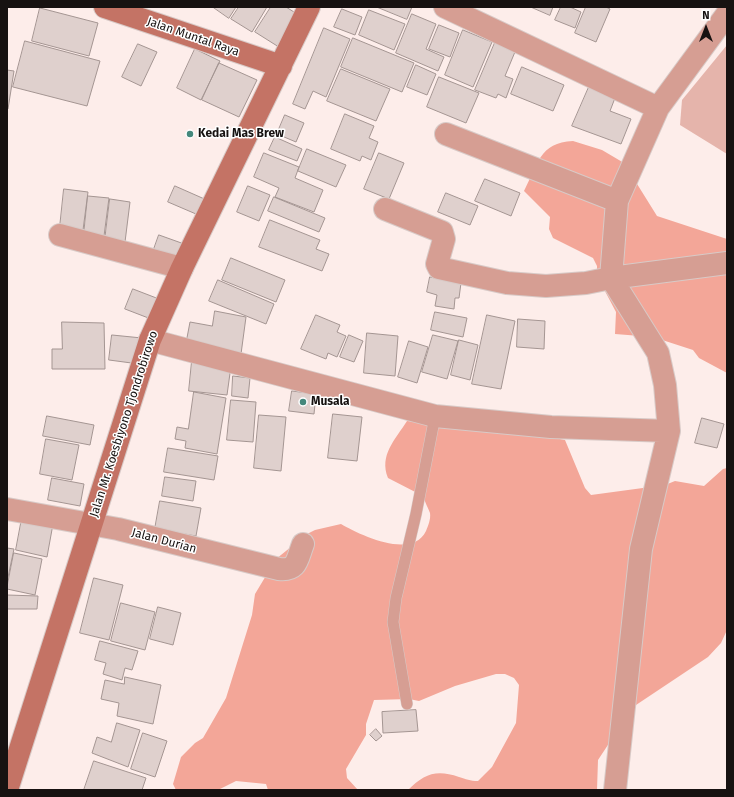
<!DOCTYPE html>
<style>
body{margin:0}
#map{position:relative;width:734px;height:797px;overflow:hidden;background:#fdedea;font-family:"Fira Sans",sans-serif}
canvas{display:block}
.frame{position:absolute;inset:0;border:8px solid #171211;pointer-events:none}
.north{position:absolute;left:686px;top:8px;width:40px;height:40px;-webkit-text-stroke:3px #fff;paint-order:stroke;rotate:0deg;font-size:11px;font-weight:700;line-height:16px;text-align:center;color:#171211}
.north::after{content:'';display:block;margin:auto;width:14px;height:18px;background:#171211;clip-path:polygon(50% 0,100% 100%,50% 72%,0 100%)}
</style>
<div id="map">
<canvas width="734" height="797"></canvas>
<div class="frame"></div>
<div class="north">N</div>
</div>
<script>
const ctx = document.querySelector('canvas').getContext('2d');
ctx.lineJoin = 'round';
function fillPath(path, color) {
  ctx.fillStyle = color;
  ctx.fill(path, 'evenodd');
}
function trace(path, color, width, dash) {
  ctx.strokeStyle = color;
  ctx.lineWidth = width;
  ctx.lineCap = dash ? 'butt' : 'round';
  ctx.setLineDash(dash || []);
  ctx.stroke(path);
}
function drawText(font, color, halo, rows, align = 'center') {
  ctx.font = font + ' "Fira Sans",sans-serif';
  ctx.lineWidth = 3;
  ctx.setLineDash([]);
  ctx.textBaseline = 'middle';
  ctx.strokeStyle = halo;
  ctx.fillStyle = color;
  for (const [text, x, y, turn = 0] of rows) {
    ctx.save();
    ctx.translate(x, y);
    ctx.rotate((+turn || 0) * Math.PI / 180);
    ctx.textAlign = isNaN(turn) ? turn : align;
    if (halo) ctx.strokeText(text, 0, 0);
    ctx.fillText(text, 0, 0);
    ctx.restore();
  }
}
fillPath(new Path2D(`
 M 727,45 L 727,154 L 680,125 L 682,100 Z`), '#e5b4ab');
fillPath(new Path2D(`
 M 573,141 L 602,150 L 624,163 L 657,216 L 727,239 L 727,373 L 699,358 L 693,350 L 653,337 L 615,334 L 616,312 L 597,276 L 597,266 L 593,258 L 553,238 L 549,229 L 550,217 L 524,191 C 538,164 539,143 573,141 Z
 M 407,421 L 504,428 L 565,440 L 585,488 L 591,495 L 665,485 L 675,481 L 704,486 L 723,469 L 727,468 L 727,630 L 721,643 L 708,657 L 633,707 L 598,760 L 597,790 L 408,790 C 424,774 436,769 459,777 C 466,779 470,781 478,781 L 492,767 L 516,723 L 519,685 L 514,678 L 505,674 L 496,674 L 455,686 L 419,701 L 409,699 L 374,700 L 366,724 L 366,735 L 346,769 L 347,778 L 358,790 L 268,790 L 266,784 L 236,781 L 218,790 L 176,790 L 173,784 L 181,757 L 195,743 L 203,738 L 226,698 L 252,615 L 255,594 L 276,559 L 307,534 L 315,530 L 341,524 C 360,535 412,560 426,531 C 428,526 431,519 430,513 C 428,508 425,502 423,496 L 388,478 C 379,455 395,440 407,421 Z`), '#f3a698');
const building = new Path2D(`
 M 213,7 L 236,7 L 229,18 Z
 M 239,7 L 267,7 L 252,32 L 231,19 Z
 M 271,7 L 286,7 L 302,17 L 282,49 L 255,32 Z
 M 377,7 L 412,7 L 407,19 Z
 M 531,7 L 553,7 L 550,15 Z
 M 561,7 L 570,7 L 581,12 L 575,28 L 555,20 Z
 M 586,7 L 606,7 L 610,9 L 596,42 L 575,33 Z
 M 40,8 L 98,23 L 89,56 L 32,41 Z
 M 342,9 L 362,17 L 355,35 L 334,27 Z
 M 369,10 L 405,24 L 394,50 L 359,35 Z
 M 412,14 L 436,24 L 426,49 L 444,57 L 438,71 L 396,53 Z
 M 439,25 L 459,33 L 450,57 L 429,49 Z
 M 324,28 L 350,39 L 326,97 L 313,91 L 305,109 L 293,104 Z
 M 463,30 L 492,42 L 473,87 L 445,75 Z
 M 353,38 L 414,63 L 402,92 L 341,67 Z
 M 497,38 L 517,47 L 505,76 L 513,79 L 506,98 L 498,94 L 496,98 L 475,90 Z
 M 25,41 L 100,61 L 87,106 L 13,87 Z
 M 138,44 L 157,52 L 141,86 L 122,77 Z
 M 195,49 L 220,61 L 201,100 L 177,88 Z
 M 219,63 L 257,80 L 239,117 L 202,100 Z
 M 416,65 L 436,74 L 427,95 L 407,87 Z
 M 522,67 L 564,85 L 553,111 L 511,94 Z
 M 341,69 L 390,89 L 376,121 L 327,101 Z
 M 7,70 L 14,71 L 8,109 L 7,109 Z
 M 439,77 L 479,93 L 466,123 L 427,107 Z
 M 589,87 L 615,98 L 610,111 L 631,119 L 621,144 L 572,126 Z
 M 345,114 L 374,126 L 369,138 L 378,142 L 371,160 L 362,156 L 360,161 L 331,149 Z
 M 285,115 L 304,123 L 296,142 L 277,134 Z
 M 275,137 L 302,149 L 297,161 L 269,150 Z
 M 307,149 L 346,165 L 336,187 L 298,171 Z
 M 264,153 L 299,167 L 295,178 L 323,190 L 314,212 L 275,197 L 279,188 L 254,177 Z
 M 379,153 L 404,163 L 389,199 L 364,189 Z
 M 485,179 L 520,193 L 511,216 L 475,201 Z
 M 175,186 L 209,201 L 203,217 L 168,202 Z
 M 248,186 L 270,195 L 259,221 L 237,212 Z
 M 64,189 L 88,192 L 83,230 L 60,227 Z
 M 446,193 L 478,206 L 470,225 L 438,212 Z
 M 88,196 L 109,198 L 104,236 L 84,234 Z
 M 274,197 L 325,218 L 319,232 L 268,211 Z
 M 110,199 L 130,202 L 125,242 L 105,240 Z
 M 270,220 L 320,240 L 316,249 L 329,254 L 322,271 L 259,247 Z
 M 159,235 L 187,245 L 182,258 L 154,249 Z
 M 231,258 L 285,280 L 276,302 L 222,280 Z
 M 430,277 L 461,283 L 459,298 L 455,298 L 454,309 L 435,306 L 437,295 L 427,292 Z
 M 218,280 L 274,304 L 266,324 L 209,301 Z
 M 133,289 L 159,299 L 151,319 L 125,309 Z
 M 215,311 L 246,317 L 241,354 L 186,343 L 190,322 L 212,326 Z
 M 435,312 L 467,318 L 463,337 L 431,330 Z
 M 316,315 L 340,325 L 337,332 L 346,336 L 337,357 L 328,353 L 326,359 L 301,349 Z
 M 487,315 L 515,321 L 501,389 L 472,384 Z
 M 518,319 L 545,321 L 544,349 L 517,347 Z
 M 62,322 L 104,323 L 105,369 L 52,369 L 52,349 L 62,349 Z
 M 367,333 L 398,336 L 395,376 L 364,373 Z
 M 112,335 L 142,338 L 139,364 L 109,360 Z
 M 349,335 L 363,341 L 354,362 L 340,357 Z
 M 433,335 L 458,341 L 447,379 L 422,372 Z
 M 459,340 L 478,345 L 470,380 L 451,375 Z
 M 409,341 L 428,347 L 417,383 L 398,377 Z
 M 192,361 L 231,366 L 227,395 L 189,391 Z
 M 233,376 L 250,378 L 248,398 L 232,396 Z
 M 292,391 L 316,394 L 314,414 L 289,411 Z
 M 194,392 L 226,398 L 217,454 L 185,448 L 186,441 L 175,439 L 177,427 L 188,429 Z
 M 231,400 L 256,402 L 253,442 L 227,440 Z
 M 333,414 L 362,417 L 357,461 L 328,458 Z
 M 259,415 L 286,417 L 281,471 L 254,468 Z
 M 47,416 L 94,425 L 90,445 L 43,436 Z
 M 702,418 L 724,424 L 717,448 L 695,443 Z
 M 46,439 L 79,445 L 72,480 L 40,474 Z
 M 168,448 L 218,456 L 214,480 L 164,472 Z
 M 165,477 L 196,481 L 193,501 L 162,496 Z
 M 52,478 L 84,484 L 80,506 L 48,500 Z
 M 160,501 L 201,508 L 196,536 L 155,529 Z
 M 22,518 L 53,524 L 47,557 L 16,550 Z
 M 7,548 L 14,549 L 7,582 Z
 M 14,553 L 42,559 L 35,595 L 7,589 Z
 M 94,578 L 123,585 L 109,640 L 80,633 Z
 M 7,595 L 38,596 L 37,609 L 7,609 Z
 M 121,603 L 155,612 L 145,650 L 111,641 Z
 M 158,607 L 181,613 L 173,645 L 150,639 Z
 M 100,641 L 138,651 L 132,670 L 125,668 L 122,680 L 103,674 L 106,663 L 95,660 Z
 M 125,677 L 161,685 L 153,724 L 117,716 L 119,703 L 101,699 L 105,680 L 124,684 Z
 M 416,710 L 418,731 L 383,733 L 382,712 Z
 M 117,723 L 140,730 L 128,767 L 92,753 L 97,737 L 111,742 Z
 M 376,729 L 382,736 L 376,741 L 370,735 Z
 M 143,733 L 167,741 L 155,777 L 131,769 Z
 M 94,761 L 146,778 L 142,790 L 84,790 Z`);
fillPath(building, '#dfd0cd');
trace(building, '#a49592', 1);
const service = new Path2D(`
 M 407,704 L 393,622 L 396,598 L 416,514 L 435,416`);
const minor = new Path2D(`
 M 445,7 L 658,108
 M 446,134 L 617,201
 M 385,209 L 442,232 L 444,239 L 437,264 L 439,268 L 507,283 L 546,286 L 586,283 L 611,278 L 727,263
 M 60,235 L 182,268
 M 150,340 L 435,416 L 551,427 L 669,431
 M 7,509 L 118,529 L 279,569 C 298,571 297,559 303,544
 M 615,790 L 641,549 L 669,431 L 665,385 L 658,353 L 611,278 L 617,201 L 658,108 L 727,14`);
const secondary = new Path2D(`
 M 105,7 L 281,66
 M 7,790 L 150,340 L 182,268 L 309,7`);
trace(service, '#d8cac7', 12);
trace(minor, '#d8cac7', 24);
trace(secondary, '#d8cac7', 24);
trace(service, '#d69e93', 11);
trace(minor, '#d69e93', 22);
trace(secondary, '#c47365', 22);
for (const [x, y, r, color] of [
 [190,134,4,"#44887c"],
 [303,402,4,"#44887c"]
]) {
  const dot = new Path2D();
  dot.arc(x, y, r, 0, 2 * Math.PI);
  ctx.fillStyle = color;
  ctx.fill(dot);
  trace(dot, '#fff', 1.5);
}
drawText('12px', '#171211', '#fff', [
 ["Jalan Muntal Raya",193,37,19],
 ["Jalan Mr. Koesbiyono Tjondrobirowo",124,424,-72],
 ["Jalan Durian",164,541,15]
]);
drawText('bold 12px', '#171211', '#fff', [
 ["Kedai Mas Brew",198,134],
 ["Musala",311,402]
], 'left');
</script>
